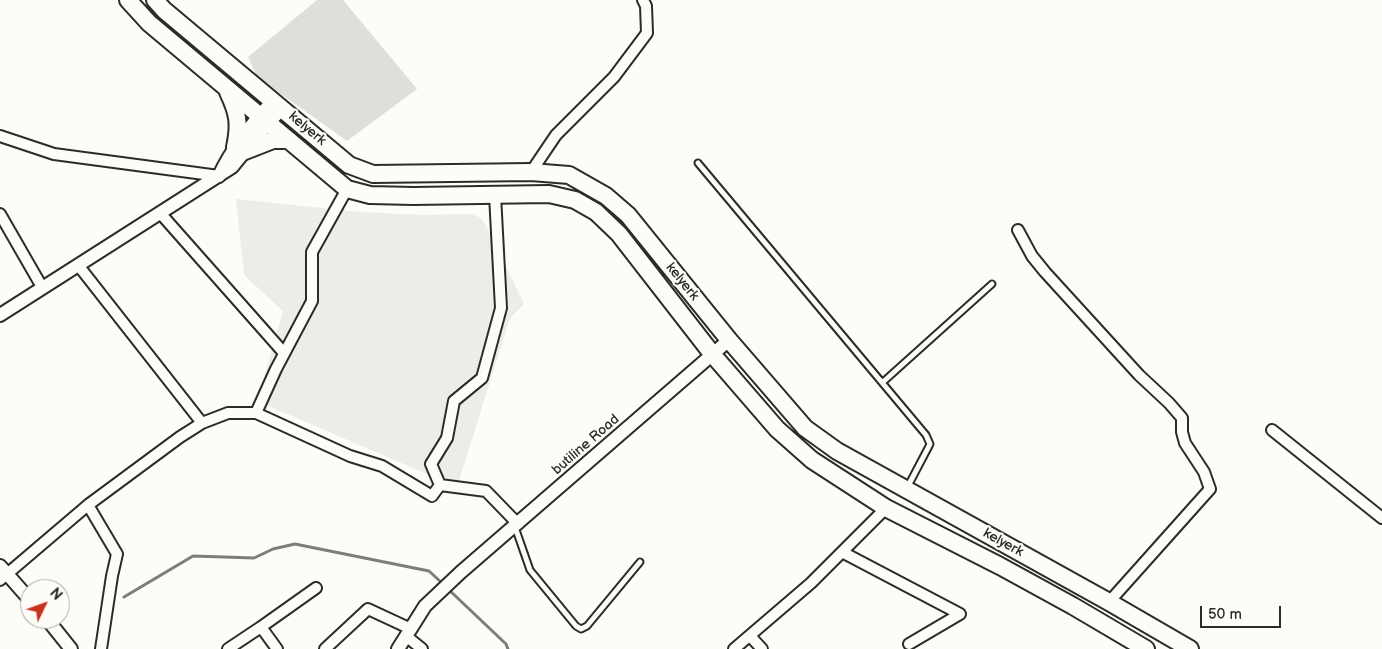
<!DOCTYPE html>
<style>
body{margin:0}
#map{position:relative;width:1382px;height:649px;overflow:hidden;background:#fdfcf7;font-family:"Balsamiq Sans",sans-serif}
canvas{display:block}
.north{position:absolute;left:20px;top:579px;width:50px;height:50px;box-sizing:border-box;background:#fdfcf7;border:1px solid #a9a8a5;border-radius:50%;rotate:48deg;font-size:14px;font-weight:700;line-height:20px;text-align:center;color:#2b2b2b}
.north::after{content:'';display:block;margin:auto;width:18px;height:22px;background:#c8321e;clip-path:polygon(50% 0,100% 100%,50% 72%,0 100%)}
.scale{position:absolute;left:1200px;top:606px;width:81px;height:22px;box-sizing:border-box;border:2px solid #2b2b2b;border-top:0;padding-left:6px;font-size:15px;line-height:18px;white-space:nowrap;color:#2b2b2b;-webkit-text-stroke:4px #fdfcf7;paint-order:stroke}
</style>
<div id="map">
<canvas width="1382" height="649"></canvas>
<div class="north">N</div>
<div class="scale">50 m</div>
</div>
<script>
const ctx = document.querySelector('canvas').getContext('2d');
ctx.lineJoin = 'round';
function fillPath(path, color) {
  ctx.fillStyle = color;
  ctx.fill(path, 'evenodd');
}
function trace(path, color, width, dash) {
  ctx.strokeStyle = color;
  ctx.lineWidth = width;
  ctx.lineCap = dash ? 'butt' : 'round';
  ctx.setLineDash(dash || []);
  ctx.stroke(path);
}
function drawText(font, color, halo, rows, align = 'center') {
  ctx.font = font + ' "Balsamiq Sans",sans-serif';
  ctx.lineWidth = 4.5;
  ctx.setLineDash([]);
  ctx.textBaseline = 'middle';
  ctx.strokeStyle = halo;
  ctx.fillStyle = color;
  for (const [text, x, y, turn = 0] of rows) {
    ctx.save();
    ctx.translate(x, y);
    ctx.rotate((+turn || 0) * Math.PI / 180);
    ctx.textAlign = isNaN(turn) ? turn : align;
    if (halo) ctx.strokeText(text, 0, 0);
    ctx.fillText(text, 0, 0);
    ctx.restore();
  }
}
fillPath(new Path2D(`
 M 236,199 L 360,212 L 423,215 L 472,214 L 481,218 L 488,229 L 524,304 L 510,318 L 457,487 L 257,401 L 283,311 L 244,275 Z`), '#edece8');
fillPath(new Path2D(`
 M 317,0 L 343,0 L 417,89 L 347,141 L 257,77 L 248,57 Z`), '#dfdeda');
trace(new Path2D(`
 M 447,588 L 506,644 L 508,649
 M 124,597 L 193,556 L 254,558 L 273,549 L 295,544 L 429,571 L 443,584`), '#7e7d7b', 3);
const service = new Path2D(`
 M 698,163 L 926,435 L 930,444 L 928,448 L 907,488
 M 883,382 L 992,284
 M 515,527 L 530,570 L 576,626 L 581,629 L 587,626 L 640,562`);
const minor = new Path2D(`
 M 0,136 L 54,154 L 219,176
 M 531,172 L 556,135 L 614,77 L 647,33 L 646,6 L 643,0
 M 0,214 L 42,287
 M 161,214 L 284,353
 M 1018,230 L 1032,256 L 1045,272 L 1139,375 L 1169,403 L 1182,418 L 1182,432 L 1185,443 L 1204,472 L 1210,489 L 1109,602
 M 78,265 L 202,423
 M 256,413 L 276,369 L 312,301 L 312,252 L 347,189
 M 1272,430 L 1382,518
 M 440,485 L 431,464 L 447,438 L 454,401 L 482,378 L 501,308 L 495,195
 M 88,505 L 117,554 L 112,576 L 101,649
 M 842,552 L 960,614 L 909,644
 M 0,580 L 88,505 L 180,437 L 202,423 L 228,413 L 256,413 L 350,456 L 382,466 L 432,496 L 440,485 L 486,491 L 518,524
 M 261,627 L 277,649
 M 406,636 L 422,649
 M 750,636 L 762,649
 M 228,649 L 261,627 L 316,588
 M 325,649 L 368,609 L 411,629
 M 734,649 L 811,583 L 886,508`);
const tertiary = new Path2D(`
 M 219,176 C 232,148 252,123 273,101
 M 0,315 L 232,167 L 268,123 L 282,109
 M 0,566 L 30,600
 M 47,619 L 71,649
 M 398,649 L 425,606 L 461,572 L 729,340`);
const primary = new Path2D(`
 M 128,0 L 149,23 L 347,189 L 370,195 L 413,196 L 549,194 L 575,200 L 596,212 L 619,234 L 713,355 L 777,429 L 812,460 L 886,508 L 1000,566 L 1073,606 L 1146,649
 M 155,0 L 164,10 L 349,165 L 373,174 L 531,172 L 569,175 L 606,196 L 628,215 L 729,340 L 805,428 L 837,451 L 1109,602 L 1190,649
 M 228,92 C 238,113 240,124 235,147
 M 245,151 L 273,140 L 289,140`);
trace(service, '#2b2b2b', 9);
trace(minor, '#2b2b2b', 14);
trace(tertiary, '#2b2b2b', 16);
trace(primary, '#2b2b2b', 20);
trace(service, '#fdfcf7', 5);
trace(minor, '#fdfcf7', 10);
trace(tertiary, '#fdfcf7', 12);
trace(primary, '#fdfcf7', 16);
drawText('14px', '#2b2b2b', '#fdfcf7', [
 ["kelyerk",307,129,40],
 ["kelyerk",682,282,51],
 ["butiline Road",586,445,-41],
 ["kelyerk",1003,543,29]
]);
</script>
